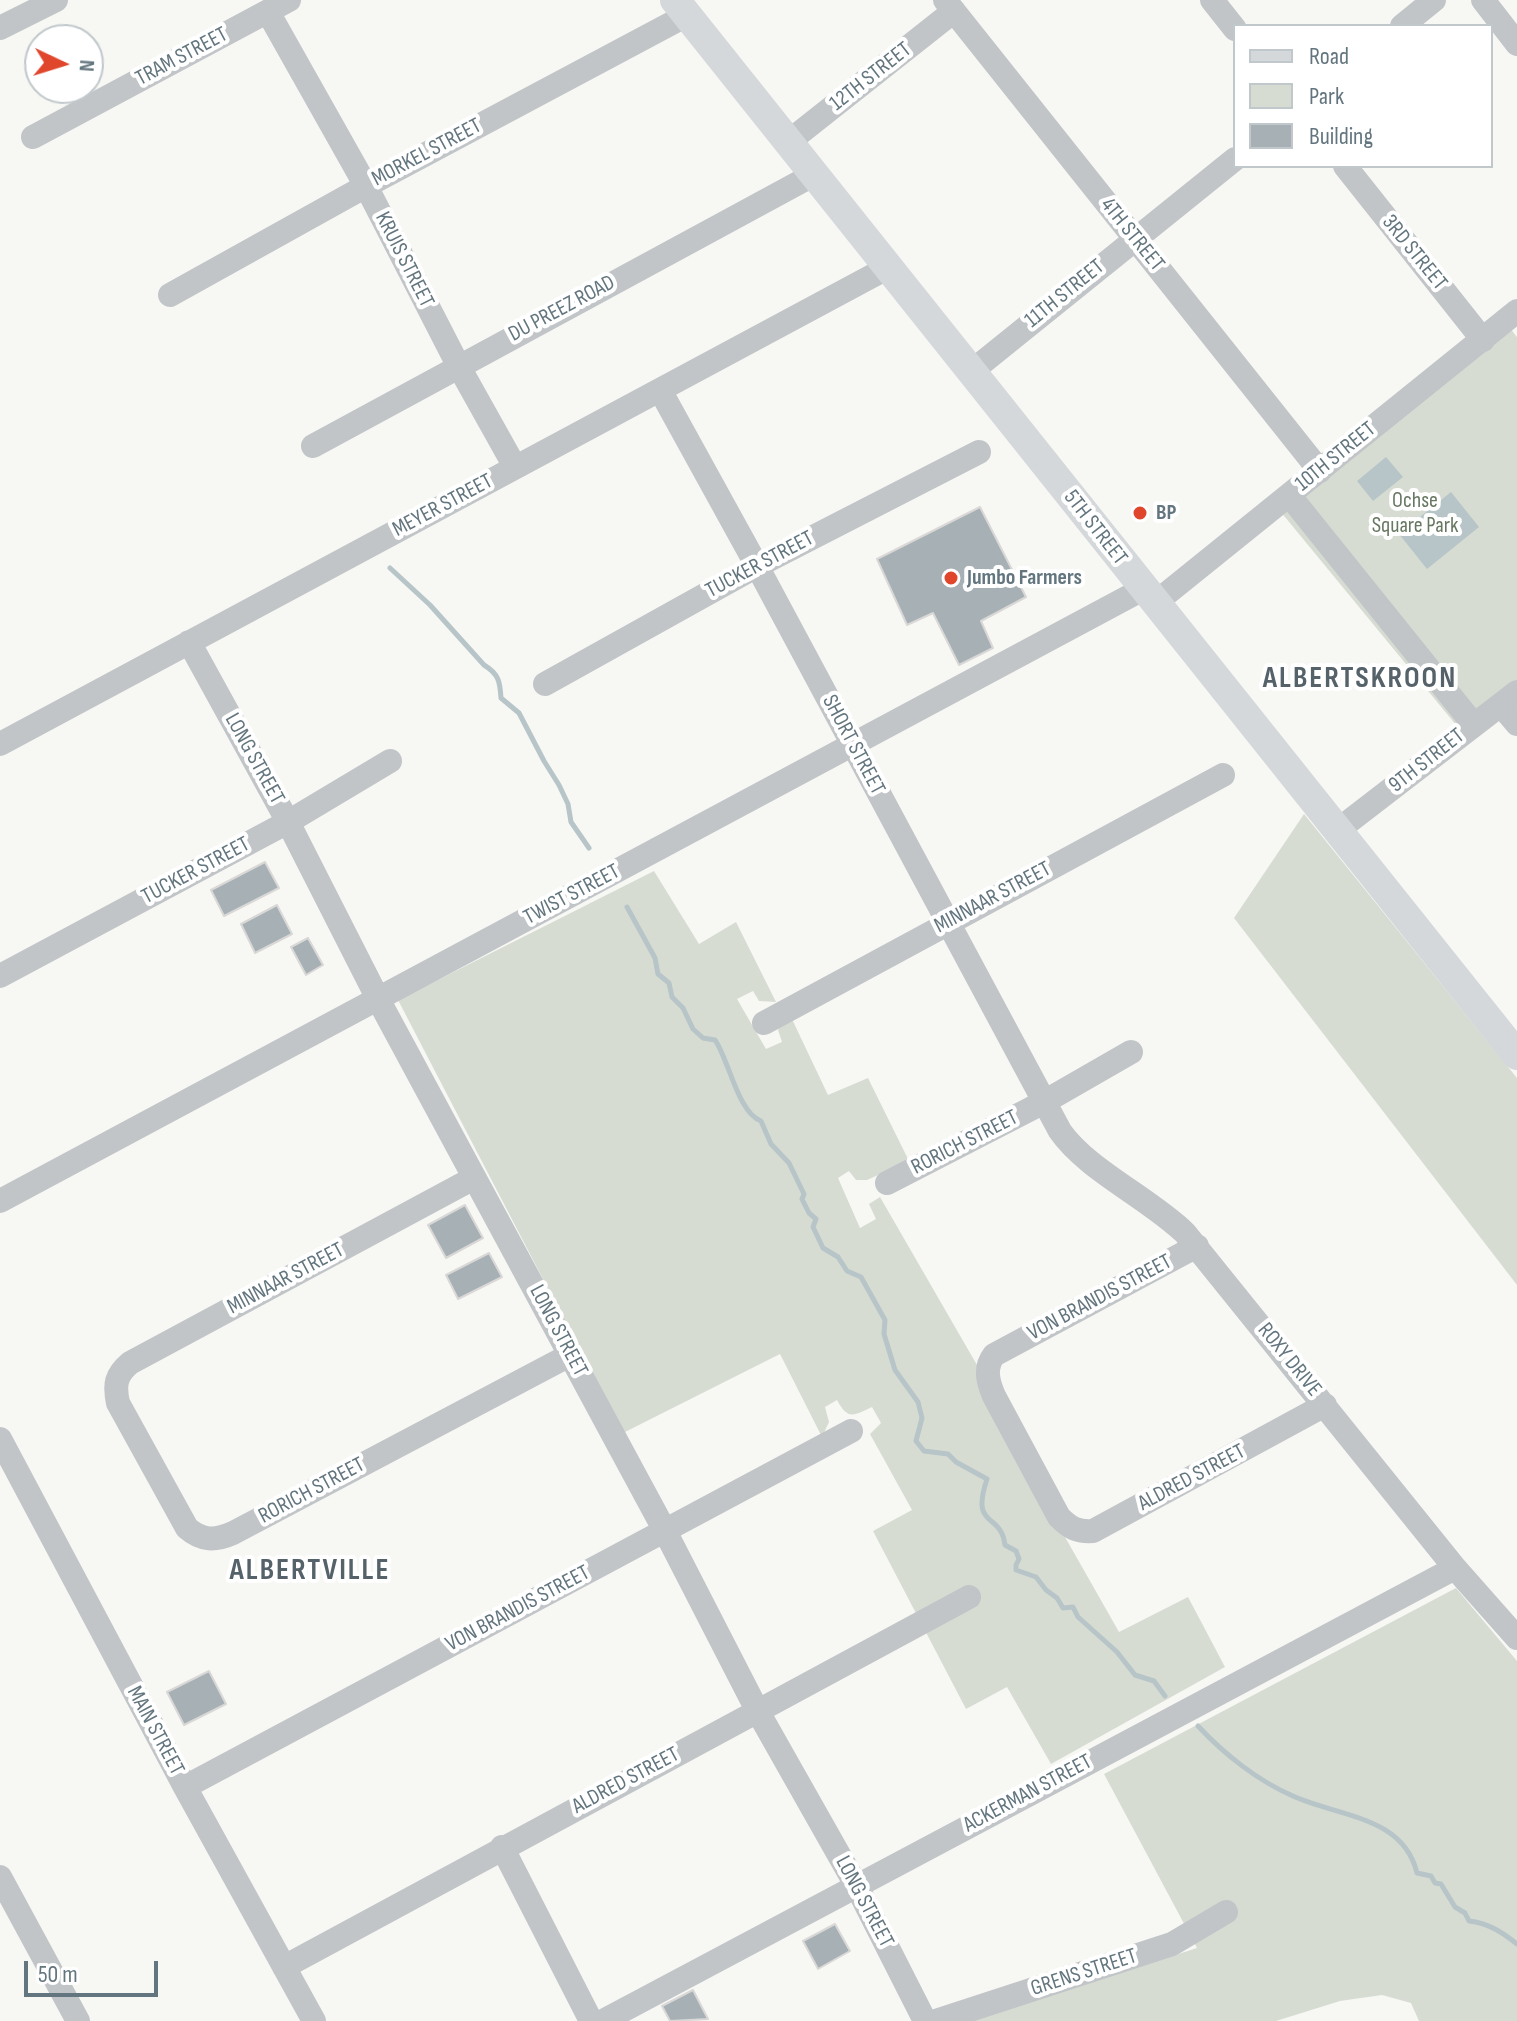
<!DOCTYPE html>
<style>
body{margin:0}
#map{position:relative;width:1517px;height:2021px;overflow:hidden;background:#f7f7f4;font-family:"Sofia Sans Condensed",sans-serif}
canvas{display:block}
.legend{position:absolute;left:1233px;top:24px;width:260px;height:144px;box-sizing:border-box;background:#fff;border:2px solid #c1c8cb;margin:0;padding:10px 14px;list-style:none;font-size:24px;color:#63757e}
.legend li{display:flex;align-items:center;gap:16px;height:40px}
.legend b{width:40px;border:2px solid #c1c8cb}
.north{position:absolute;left:24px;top:24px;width:80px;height:80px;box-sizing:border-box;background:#fff;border:2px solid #c1c8cb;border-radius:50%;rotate:94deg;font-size:22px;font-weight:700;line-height:32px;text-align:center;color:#63757e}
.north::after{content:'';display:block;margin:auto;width:28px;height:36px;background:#df462c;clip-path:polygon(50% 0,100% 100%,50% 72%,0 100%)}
.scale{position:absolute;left:24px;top:1961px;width:134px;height:36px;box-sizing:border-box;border:4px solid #63757e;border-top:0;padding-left:10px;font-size:24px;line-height:28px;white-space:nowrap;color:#63757e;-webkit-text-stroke:6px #fff;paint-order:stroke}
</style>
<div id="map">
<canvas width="1517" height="2021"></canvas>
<ul class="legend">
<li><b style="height:10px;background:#d4d8db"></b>Road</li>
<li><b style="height:22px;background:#d7dcd3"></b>Park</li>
<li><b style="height:22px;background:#a7b1b5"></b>Building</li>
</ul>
<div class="north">N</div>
<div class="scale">50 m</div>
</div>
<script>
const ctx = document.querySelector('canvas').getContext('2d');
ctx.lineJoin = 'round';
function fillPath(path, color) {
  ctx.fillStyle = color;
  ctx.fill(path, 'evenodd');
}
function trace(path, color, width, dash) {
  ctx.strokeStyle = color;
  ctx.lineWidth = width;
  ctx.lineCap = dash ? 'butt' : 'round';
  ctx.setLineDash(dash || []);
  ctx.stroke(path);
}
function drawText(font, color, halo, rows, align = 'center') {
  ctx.font = font + ' "Sofia Sans Condensed",sans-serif';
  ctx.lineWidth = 8;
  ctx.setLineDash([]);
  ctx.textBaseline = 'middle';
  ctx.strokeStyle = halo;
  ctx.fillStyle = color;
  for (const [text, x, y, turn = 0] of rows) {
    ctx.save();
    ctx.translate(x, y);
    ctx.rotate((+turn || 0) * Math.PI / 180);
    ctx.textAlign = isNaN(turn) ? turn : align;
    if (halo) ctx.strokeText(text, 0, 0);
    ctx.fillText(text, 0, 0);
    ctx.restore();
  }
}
fillPath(new Path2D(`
 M 1498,313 L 1517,337 L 1517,688 L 1461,731 L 1271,500 Z
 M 1304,814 L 1517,1078 L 1517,1285 L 1234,918 Z
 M 654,871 L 699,944 L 736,922 L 776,1002 L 759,1001 L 753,991 L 737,999 L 766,1049 L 782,1042 L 778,1030 L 782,1023 L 791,1017 L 828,1095 L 868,1078 L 909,1161 L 867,1180 L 856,1180 L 849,1171 L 838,1178 L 860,1228 L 876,1219 L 869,1204 L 880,1197 L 977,1365 L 977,1382 L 1119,1632 L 1188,1597 L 1225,1667 L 1051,1764 L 1007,1687 L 966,1709 L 873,1531 L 912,1510 L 870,1434 L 881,1423 L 872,1407 C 853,1416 848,1420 837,1400 L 825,1407 L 829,1422 L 822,1437 L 780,1354 L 623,1433 L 398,1000 Z
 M 1456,1588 L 1517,1661 L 1517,2021 L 1419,2021 L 1411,2003 L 1382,1995 L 1340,2001 L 1276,2021 L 971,2021 L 1197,1948 L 1104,1774 Z`), '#d7dcd3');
fillPath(new Path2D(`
 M 1386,457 L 1403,477 L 1373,501 L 1357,481 Z
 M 1451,492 L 1479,527 L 1427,569 L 1399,534 Z`), '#b7c5c8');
trace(new Path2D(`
 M 390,568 L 430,605 L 484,665 C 499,674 500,682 501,698 L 519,713 L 544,761 L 559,785 L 568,804 L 571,822 L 589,848
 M 627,907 L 655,958 L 658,974 L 669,983 L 672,997 L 683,1008 L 693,1029 L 703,1038 L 715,1040 C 729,1060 738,1113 761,1121 L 771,1144 L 789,1163 L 804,1194 L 802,1199 L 809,1213 L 816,1219 L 813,1227 L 823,1248 L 838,1257 L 847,1271 L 861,1277 L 885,1320 L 884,1334 L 895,1370 L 918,1402 L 922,1418 L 916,1441 L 924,1451 L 948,1454 L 956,1462 L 987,1479 C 970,1530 1001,1511 1005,1545 L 1016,1551 L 1019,1559 L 1016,1565 L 1016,1570 L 1036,1577 L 1046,1590 L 1057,1598 L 1063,1608 L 1073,1607 L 1078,1617 L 1117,1652 L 1135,1675 L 1154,1681 L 1165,1696
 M 1198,1726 C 1224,1754 1258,1781 1293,1796 C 1339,1817 1403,1816 1417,1873 L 1431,1876 L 1435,1883 L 1441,1884 L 1455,1907 L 1465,1913 L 1469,1921 C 1488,1923 1502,1932 1517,1944`), '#b7c5c8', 5);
const building = new Path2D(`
 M 980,507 L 1026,597 L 981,621 L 993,648 L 959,665 L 933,613 L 907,625 L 877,559 Z
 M 265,862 L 279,888 L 224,916 L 211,890 Z
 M 277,905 L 292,934 L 255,953 L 241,924 Z
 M 308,938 L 323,965 L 306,975 L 291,947 Z
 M 465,1205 L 483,1238 L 446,1258 L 428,1225 Z
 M 489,1253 L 502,1277 L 458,1299 L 446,1275 Z
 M 209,1671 L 226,1704 L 184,1725 L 167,1692 Z
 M 835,1924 L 850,1951 L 818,1969 L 803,1941 Z
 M 693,1990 L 708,2019 L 670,2021 L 662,2006 Z`);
fillPath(building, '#a7b1b5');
trace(building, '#d9d8d7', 2);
trace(new Path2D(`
 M 945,0 L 1320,471
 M 1212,0 L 1235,29
 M 1483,0 L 1517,44
 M 268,12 L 366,186 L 458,365 L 515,467
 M 1402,26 L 1434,0
 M 0,28 L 56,0
 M 33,137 L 289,0
 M 787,143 L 954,11
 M 1345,166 L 1483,340
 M 170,295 L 366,186 L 687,15
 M 972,371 L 1235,159
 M 660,390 L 757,566 L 1060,1131 C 1087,1170 1149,1198 1185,1233 L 1455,1568 L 1517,1638
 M 313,446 L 813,175
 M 1289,495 L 1474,725
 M 1155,603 L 1517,311
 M 189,642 L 288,822 L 378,999 L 665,1531 L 757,1710 L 856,1885 L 925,2021
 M 545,684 L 757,566 L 979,452
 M 1501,705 L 1517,724
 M 0,744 L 887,268
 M 1338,830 L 1517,692
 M 0,976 L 288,822 L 390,761
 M 764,1023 L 1223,775
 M 474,1178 L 130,1363 C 116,1375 114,1384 118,1403 L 187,1528 C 202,1541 215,1541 233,1533 L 570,1355
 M 887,1183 L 1044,1102 L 1131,1052
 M 0,1201 L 1143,589
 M 1197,1246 L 994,1355 C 984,1368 988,1382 994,1396 L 1059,1517 C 1070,1528 1077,1532 1093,1531 L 1325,1405
 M 0,1439 L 185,1787 L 314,2021
 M 185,1787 L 851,1431
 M 502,1847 L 591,2021
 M 0,1877 L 78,2021
 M 284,1967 L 969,1597
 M 603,2021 L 1455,1568
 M 936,2021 L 1172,1944 L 1226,1912`), '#c1c5c8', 24);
trace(new Path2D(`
 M 675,0 L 1517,1055`), '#d4d8db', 30);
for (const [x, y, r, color] of [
 [1140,513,8,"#df462c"],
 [951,578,8,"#df462c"]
]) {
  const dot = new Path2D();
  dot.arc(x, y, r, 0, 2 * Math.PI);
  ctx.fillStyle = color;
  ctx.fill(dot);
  trace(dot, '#fff', 3);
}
drawText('22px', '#63757e', '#fff', [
 ["TRAM STREET",182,57,-28],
 ["12TH STREET",871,77,-38],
 ["MORKEL STREET",427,153,-28],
 ["4TH STREET",1132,235,51],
 ["3RD STREET",1414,253,51],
 ["KRUIS STREET",404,260,63],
 ["11TH STREET",1065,294,-39],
 ["DU PREEZ ROAD",562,309,-28],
 ["10TH STREET",1336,457,-39],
 ["MEYER STREET",443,506,-28],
 ["5TH STREET",1095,528,52],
 ["TUCKER STREET",760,565,-28],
 ["SHORT STREET",853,745,62],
 ["LONG STREET",254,759,61],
 ["9TH STREET",1427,761,-38],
 ["TUCKER STREET",196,871,-28],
 ["TWIST STREET",572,895,-28],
 ["MINNAAR STREET",993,898,-28],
 ["RORICH STREET",965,1143,-27],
 ["MINNAAR STREET",286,1279,-28],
 ["VON BRANDIS STREET",1100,1298,-28],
 ["LONG STREET",558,1331,62],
 ["ROXY DRIVE",1289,1360,51],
 ["ALDRED STREET",1192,1478,-28],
 ["RORICH STREET",312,1491,-28],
 ["VON BRANDIS STREET",518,1609,-28],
 ["MAIN STREET",155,1731,62],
 ["ALDRED STREET",626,1781,-28],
 ["ACKERMAN STREET",1028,1794,-28],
 ["LONG STREET",864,1902,62],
 ["GRENS STREET",1084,1973,-18]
]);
drawText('22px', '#677761', '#fff', [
 ["Ochse",1415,501],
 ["Square Park",1415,526]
]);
drawText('bold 22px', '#63757e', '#fff', [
 ["BP",1156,513],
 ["Jumbo Farmers",967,578]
], 'left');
ctx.letterSpacing = '2px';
drawText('bold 30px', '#55626a', '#fff', [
 ["ALBERTSKROON",1360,679],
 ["ALBERTVILLE",310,1571]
]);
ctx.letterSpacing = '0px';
</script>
